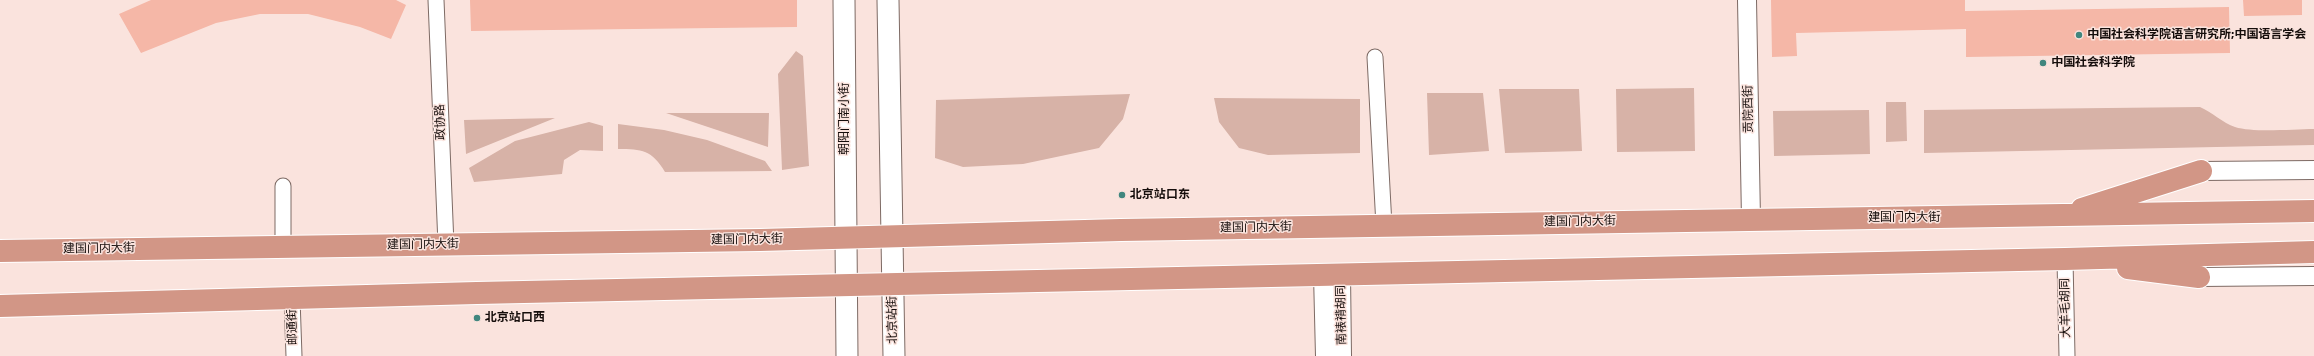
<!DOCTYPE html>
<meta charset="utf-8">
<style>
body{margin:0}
canvas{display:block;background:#fae3dd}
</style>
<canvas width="2314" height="356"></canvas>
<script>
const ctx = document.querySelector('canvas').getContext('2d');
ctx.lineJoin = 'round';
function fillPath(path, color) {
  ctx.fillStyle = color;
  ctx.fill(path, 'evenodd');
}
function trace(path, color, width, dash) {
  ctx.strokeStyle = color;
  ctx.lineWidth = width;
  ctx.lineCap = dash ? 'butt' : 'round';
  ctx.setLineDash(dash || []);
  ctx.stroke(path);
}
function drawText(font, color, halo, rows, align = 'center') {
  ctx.font = font + ' "Titillium Web","Noto Sans SC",sans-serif';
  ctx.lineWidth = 3;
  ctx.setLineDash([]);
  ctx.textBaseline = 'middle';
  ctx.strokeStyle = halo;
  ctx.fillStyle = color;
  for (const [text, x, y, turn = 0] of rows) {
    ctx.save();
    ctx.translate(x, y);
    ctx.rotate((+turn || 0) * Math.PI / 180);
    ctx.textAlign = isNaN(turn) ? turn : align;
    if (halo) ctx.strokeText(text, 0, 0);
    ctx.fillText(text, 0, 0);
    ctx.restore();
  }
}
fillPath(new Path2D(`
 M 796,51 L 803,56 L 809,166 L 782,170 L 778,74 Z
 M 1694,88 L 1695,151 L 1617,152 L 1616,89 Z
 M 1499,89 L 1579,89 L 1582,151 L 1505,153 Z
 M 1427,93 L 1483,93 L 1489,151 L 1429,155 Z
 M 1130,94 L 1123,119 L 1099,148 L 1023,164 L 963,167 L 935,158 L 936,100 Z
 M 1214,98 L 1360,99 L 1360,153 L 1268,155 L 1239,148 L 1219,122 Z
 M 1886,102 L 1906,102 L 1907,141 L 1886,142 Z
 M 2200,107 C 2212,112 2223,123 2235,127 C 2254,133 2293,129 2314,129 L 2314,145 L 1924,153 L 1924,110 Z
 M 1869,110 L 1870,154 L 1774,156 L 1773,111 Z
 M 666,113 L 769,113 L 768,147 Z
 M 555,118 L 466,154 L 464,120 Z
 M 589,122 L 603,126 L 603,151 L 580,150 L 564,160 L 562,174 L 474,182 L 469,168 L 515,141 Z
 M 618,124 L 664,130 L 707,140 L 765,161 L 772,171 L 665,172 C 652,150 642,149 618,149 Z`), '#d7b2a7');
fillPath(new Path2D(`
 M 151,0 L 396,0 L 406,5 L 391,39 L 360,27 L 308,14 L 260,14 L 216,23 L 141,53 L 119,14 Z
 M 470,0 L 797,0 L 797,27 L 471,31 Z
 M 1771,0 L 1965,0 L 1965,11 L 2229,7 L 2230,53 L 1966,57 L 1966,29 L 1796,33 L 1797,56 L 1772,57 Z
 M 2243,0 L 2302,0 L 2302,15 L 2244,16 Z`), '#f5b7a7');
const minor = new Path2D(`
 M 436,0 L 446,245
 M 1375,57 L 1384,226
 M 283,186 L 283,247
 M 2065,259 L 2067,356
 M 292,298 L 294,356`);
const tertiary = new Path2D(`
 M 1747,0 L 1751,219
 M 2201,171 L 2314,170
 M 1323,274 L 1325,356
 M 1341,274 L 1342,356
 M 2199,277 L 2314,276`);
const secondary = new Path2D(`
 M 844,0 L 847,356
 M 888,0 L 894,356`);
const trunk = new Path2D(`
 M 2082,209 L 2201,171
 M 0,251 L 760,240 L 1121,230 L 2314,211
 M 2128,268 L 2199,277
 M 0,306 L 477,293 L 2065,259 L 2314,252`);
trace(minor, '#7d6a64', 17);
trace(tertiary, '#7d6a64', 20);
trace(secondary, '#7d6a64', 23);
trace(trunk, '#fff', 24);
trace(minor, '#fff', 15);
trace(tertiary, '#fff', 18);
trace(secondary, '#fff', 21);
trace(trunk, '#d29686', 22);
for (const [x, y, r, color] of [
 [2079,35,4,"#40867e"],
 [2043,63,4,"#40867e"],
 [1122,195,4,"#40867e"],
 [477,318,4,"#40867e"]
]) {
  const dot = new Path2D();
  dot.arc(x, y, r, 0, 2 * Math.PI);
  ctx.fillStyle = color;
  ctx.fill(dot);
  trace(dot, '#fae3dd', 1.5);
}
drawText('bold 12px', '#150d0b', '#fae3dd', [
 ["中国社会科学院语言研究所;中国语言学会",2087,35],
 ["中国社会科学院",2051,63],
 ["北京站口东",1130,195],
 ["北京站口西",485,318]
], 'left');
drawText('12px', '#150d0b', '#fae3dd', [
 ["贡院西街",1749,109,-91],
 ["朝阳门南小街",845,119,-90],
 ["政协路",441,122,-92],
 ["建国门内大街",1904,218],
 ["建国门内大街",1580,222,-1],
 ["建国门内大街",1256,228,-1],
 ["建国门内大街",747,240,-1],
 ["建国门内大街",423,245,-1],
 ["建国门内大街",99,249,-1],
 ["大羊毛胡同",2066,308,-91],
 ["南裱褙胡同",1342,315,-91],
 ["北京站街",893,320,-91],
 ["邮通街",293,327,-92]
]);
</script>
